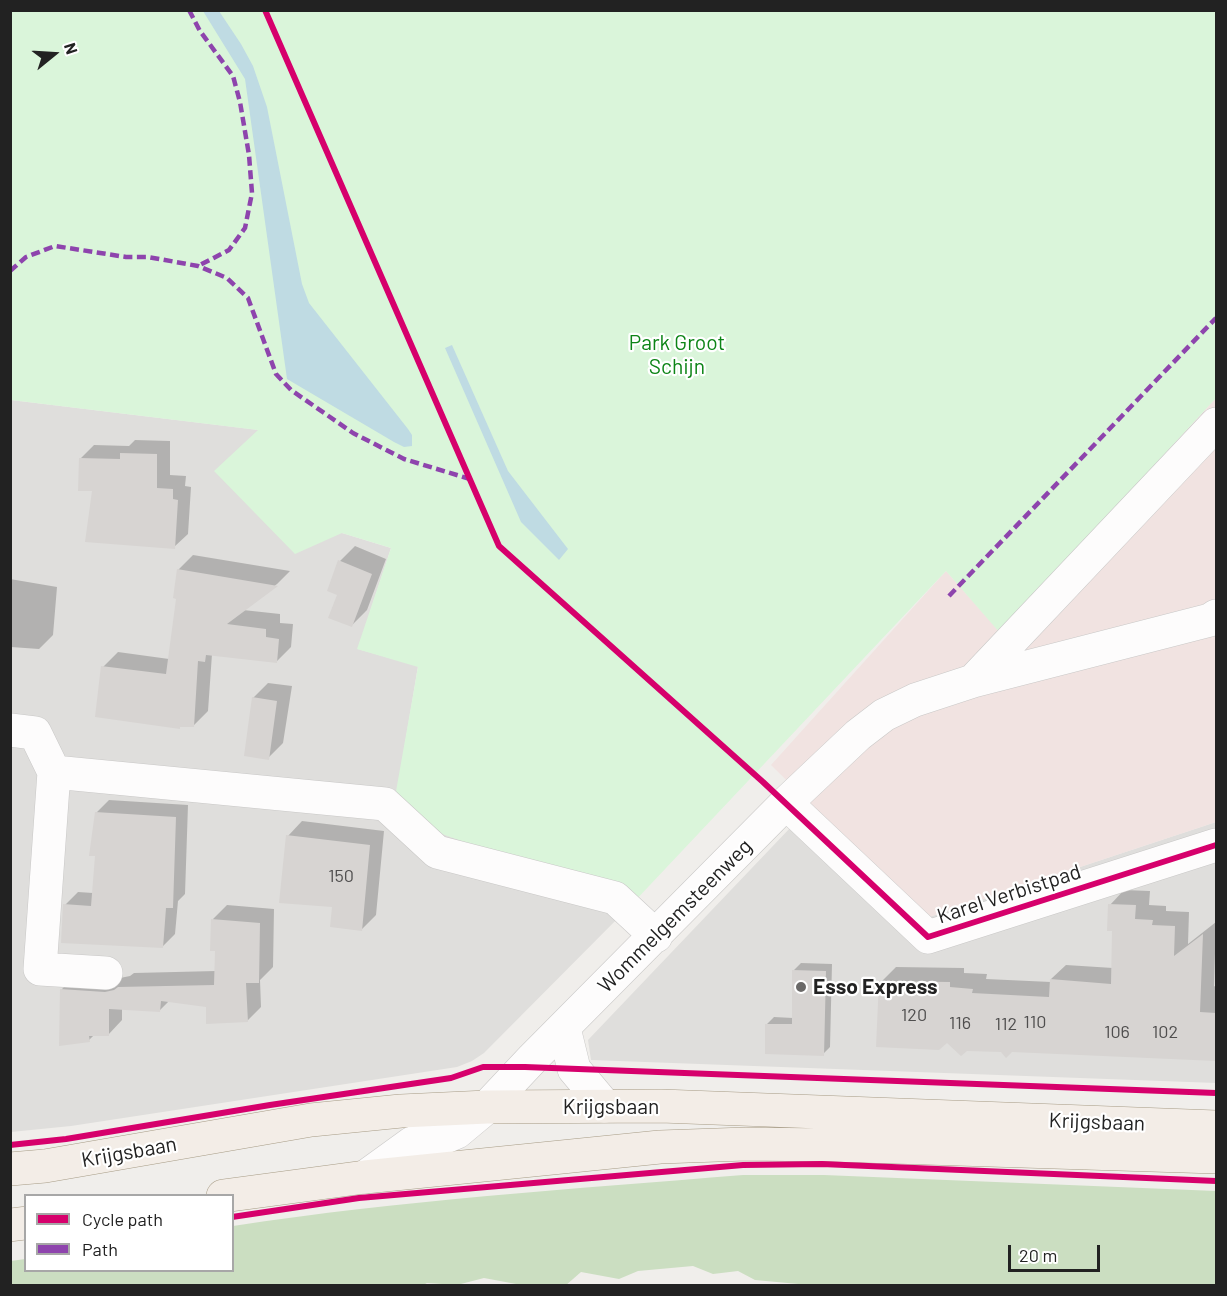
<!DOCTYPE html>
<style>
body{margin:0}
#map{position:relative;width:1227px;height:1296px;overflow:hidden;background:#f0eeeb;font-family:Barlow,sans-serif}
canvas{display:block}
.frame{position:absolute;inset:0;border:12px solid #222;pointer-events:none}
.legend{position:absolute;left:24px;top:1194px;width:210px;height:78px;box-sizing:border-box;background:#fff;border:2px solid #a7a7a7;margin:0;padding:8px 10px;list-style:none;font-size:18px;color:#222}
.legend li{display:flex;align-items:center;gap:12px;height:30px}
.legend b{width:30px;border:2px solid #a7a7a7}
.north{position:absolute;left:24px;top:24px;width:60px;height:60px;-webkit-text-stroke:4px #fff;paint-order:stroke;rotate:72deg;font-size:16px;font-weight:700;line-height:24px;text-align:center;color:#222}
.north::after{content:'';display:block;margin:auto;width:21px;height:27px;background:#222;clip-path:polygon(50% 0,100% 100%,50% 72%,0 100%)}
.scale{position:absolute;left:1008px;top:1245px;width:92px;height:27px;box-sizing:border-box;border:3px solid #222;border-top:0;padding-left:8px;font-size:18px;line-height:21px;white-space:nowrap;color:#222;-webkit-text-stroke:4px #fff;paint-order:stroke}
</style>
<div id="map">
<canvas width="1227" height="1296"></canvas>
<div class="frame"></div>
<ul class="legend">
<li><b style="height:8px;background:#d6006c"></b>Cycle path</li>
<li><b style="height:8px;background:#8e44ad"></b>Path</li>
</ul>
<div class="north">N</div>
<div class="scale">20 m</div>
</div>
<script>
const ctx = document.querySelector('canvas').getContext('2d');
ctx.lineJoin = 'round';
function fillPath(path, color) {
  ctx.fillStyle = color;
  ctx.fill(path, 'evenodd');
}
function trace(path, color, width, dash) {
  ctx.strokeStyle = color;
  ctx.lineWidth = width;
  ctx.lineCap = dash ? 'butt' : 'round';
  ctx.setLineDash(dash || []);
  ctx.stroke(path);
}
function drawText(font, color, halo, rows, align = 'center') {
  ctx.font = font + ' Barlow,sans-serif';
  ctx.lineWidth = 4.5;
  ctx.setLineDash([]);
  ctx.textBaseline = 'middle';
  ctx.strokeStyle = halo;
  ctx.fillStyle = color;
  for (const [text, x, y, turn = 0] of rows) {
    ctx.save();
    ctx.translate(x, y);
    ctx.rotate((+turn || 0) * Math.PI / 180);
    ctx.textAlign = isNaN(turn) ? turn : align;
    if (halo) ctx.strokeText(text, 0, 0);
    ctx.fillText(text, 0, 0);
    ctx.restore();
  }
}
fillPath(new Path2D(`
 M 11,400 L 259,430 L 342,533 L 391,548 L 358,649 L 418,666 L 396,798 L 633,903 L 484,1053 L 472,1061 L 457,1067 L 71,1126 L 11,1132 Z
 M 811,806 L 926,918 L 1216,822 L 1216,1083 L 591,1060 L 588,1040 Z`), '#dfdedc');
fillPath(new Path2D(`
 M 1216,398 L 1216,822 L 926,918 L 771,765 L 946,571 L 1000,632 Z`), '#f1e3e1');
fillPath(new Path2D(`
 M 743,1175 L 824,1175 L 1216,1191 L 1216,1285 L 820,1286 L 755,1280 L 738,1271 L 713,1274 L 693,1266 L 638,1271 L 619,1279 L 581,1272 L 565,1286 L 516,1284 L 484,1278 L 457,1285 L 427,1283 L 421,1286 L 11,1285 L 11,1261 L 25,1259 L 26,1270 L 232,1270 L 233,1226 C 402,1200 572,1189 743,1175 Z`), '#cbdec1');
fillPath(new Path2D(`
 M 11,11 L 1216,11 L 1216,398 L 1000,633 L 946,571 L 633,903 L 442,834 L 395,797 L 418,667 L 357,649 L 391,548 L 342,533 L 295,554 L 214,471 L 258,430 L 11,400 Z`), '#daf5da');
fillPath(new Path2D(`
 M 203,11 L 219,11 L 241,44 L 253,66 L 267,107 L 302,284 L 309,303 L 408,429 L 412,435 L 412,446 L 404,447 L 394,442 L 287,379 L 245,79 Z
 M 452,345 L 508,471 L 568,549 L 559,560 L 521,522 L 445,348 Z`), '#bfdbe3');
fillPath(new Path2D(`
 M 135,440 L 170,441 L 170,475 L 186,476 L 185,486 L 191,487 L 188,534 L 174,547 L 93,490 L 80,459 L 94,445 L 129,446 Z
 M 355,546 L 386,559 L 367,610 L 352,625 L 338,594 L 340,561 Z
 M 193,555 L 290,571 L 277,584 L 243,610 L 280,614 L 280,623 L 293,624 L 291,647 L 276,662 L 212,654 L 208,711 L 193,726 L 182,725 L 180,727 L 103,667 L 118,652 L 169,659 L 177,598 L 178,570 Z
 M 10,579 L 57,587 L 53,635 L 39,649 L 11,647 L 10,654 Z
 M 268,683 L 292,686 L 283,743 L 268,758 L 253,698 Z
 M 109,800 L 188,805 L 185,894 L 178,901 L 175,934 L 162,947 L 65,905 L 78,892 L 93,893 L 96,855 L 96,813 Z
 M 302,821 L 384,831 L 376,915 L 361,930 L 334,906 L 288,836 Z
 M 1124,890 L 1150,891 L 1149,905 L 1166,906 L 1166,911 L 1189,912 L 1188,944 L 1216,922 L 1214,986 L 1216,987 L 1216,1060 L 1002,1050 L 881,982 L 896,967 L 964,968 L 964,973 L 987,974 L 986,979 L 1051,982 L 1051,979 L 1066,965 L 1113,968 L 1114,929 L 1110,905 Z
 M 227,905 L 274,909 L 273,967 L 260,980 L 261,1007 L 247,1021 L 207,1005 L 169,1001 L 160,1010 L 122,1008 L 122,1020 L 108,1035 L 95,1034 L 89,1040 L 61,990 L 76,975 L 120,978 L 130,976 L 134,973 L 216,971 L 216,950 L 213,919 Z
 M 801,963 L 832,964 L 830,1047 L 823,1054 L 767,1024 L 774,1017 L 793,1018 L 794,970 Z`), '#0003');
fillPath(new Path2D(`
 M 120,453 L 157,454 L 157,488 L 173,489 L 173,499 L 178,500 L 175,549 L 85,542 L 92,491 L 78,491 L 79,458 L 120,459 Z
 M 338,560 L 372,574 L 352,627 L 328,618 L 337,595 L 327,591 Z
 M 177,569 L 278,586 L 227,624 L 266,629 L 266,637 L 279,639 L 277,663 L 206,655 L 205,662 L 198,661 L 194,727 L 180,727 L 180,729 L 95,717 L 101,666 L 166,674 L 176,599 L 173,598 Z
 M 252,697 L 277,701 L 269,760 L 244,756 Z
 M 95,812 L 176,817 L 173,908 L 166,908 L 163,948 L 61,943 L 63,904 L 91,906 L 95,856 L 89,856 Z
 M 286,835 L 370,845 L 362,931 L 330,927 L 332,907 L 279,903 Z
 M 1108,904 L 1136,905 L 1135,919 L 1153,920 L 1152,925 L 1175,926 L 1174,956 L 1203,934 L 1200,1012 L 1216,1013 L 1216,1061 L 1012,1052 L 1006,1058 L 1001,1052 L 967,1051 L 961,1056 L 947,1043 L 939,1050 L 876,1047 L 879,981 L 950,982 L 950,987 L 973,989 L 972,993 L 1049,997 L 1050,979 L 1111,984 L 1112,931 L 1107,931 Z
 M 211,919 L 260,923 L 259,983 L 246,983 L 248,1022 L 206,1024 L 206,1007 L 161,1001 L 160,1012 L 109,1009 L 109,1036 L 89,1036 L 90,1042 L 59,1046 L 60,989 L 105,992 L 114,990 L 118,987 L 214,985 L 215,951 L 210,951 Z
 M 792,970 L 826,971 L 824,1056 L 765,1054 L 765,1024 L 792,1024 Z`), '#d7d4d2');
const minor = new Path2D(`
 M 973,681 L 1216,424
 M 10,730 L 35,733 L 54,772 L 385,804 L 437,852 L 615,898 L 656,936
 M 54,772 L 40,969 L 106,973
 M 786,803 L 928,937 L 1216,845
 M 564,1028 L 574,1069 L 605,1106
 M 365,1177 L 412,1143 L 443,1138 L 457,1132 L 487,1107 L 533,1058 L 786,803 L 858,735 L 884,715 L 915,700 L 973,681 L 1210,620 L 1216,616`);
const major = new Path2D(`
 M 10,1169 L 45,1166 L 311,1120 L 401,1111 L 487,1107 L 661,1106 L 1216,1127
 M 223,1196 L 365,1177 L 660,1147 L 746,1144 L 828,1145 L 1216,1157
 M 10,1225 L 26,1223`);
trace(minor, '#c9c8c7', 34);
trace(major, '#a79c86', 34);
trace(minor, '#fdfcfc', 33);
trace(major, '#f3ede7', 33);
trace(new Path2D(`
 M 189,10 L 200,31 L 233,76 L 240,102 L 249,155 L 252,193 L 245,228 L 229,250 L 198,266
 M 10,271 L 26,257 L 55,246 L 126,257 L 148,257 L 198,266 L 227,278 L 248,298 L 276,374 L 291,390 L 353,433 L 404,459 L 470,479
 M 949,596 L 1216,318`), '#8e44ad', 4.5, [9, 4.5]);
trace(new Path2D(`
 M 265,10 L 499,546 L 763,782 L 928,937 L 1216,845
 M 10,1145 L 66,1139 L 270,1105 L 451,1078 L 483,1067 L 525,1067 L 1216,1093
 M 232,1217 L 359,1198 L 743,1165 L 822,1164 L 1216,1181`), '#d6006c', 6);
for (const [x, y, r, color] of [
 [801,987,6,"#6a6968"]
]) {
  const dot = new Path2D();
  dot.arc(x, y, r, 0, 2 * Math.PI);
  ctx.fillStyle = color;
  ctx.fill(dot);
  trace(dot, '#fff', 2);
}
drawText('18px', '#4f4e4e', null, [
 ["150",341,876],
 ["120",914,1015],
 ["110",1035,1022],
 ["116",960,1023],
 ["112",1006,1024],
 ["106",1117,1032],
 ["102",1165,1032]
]);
drawText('21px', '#0c8416', '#fff', [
 ["Park Groot",677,343],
 ["Schijn",677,367]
]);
drawText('21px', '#222', '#fff', [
 ["Karel Verbistpad",1009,894,-18],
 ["Wommelgemsteenweg",675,916,-45],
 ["Krijgsbaan",611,1107],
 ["Krijgsbaan",1097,1122,2],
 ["Krijgsbaan",129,1152,-10]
]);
drawText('bold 21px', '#222', '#fff', [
 ["Esso Express",813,987]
], 'left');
</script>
